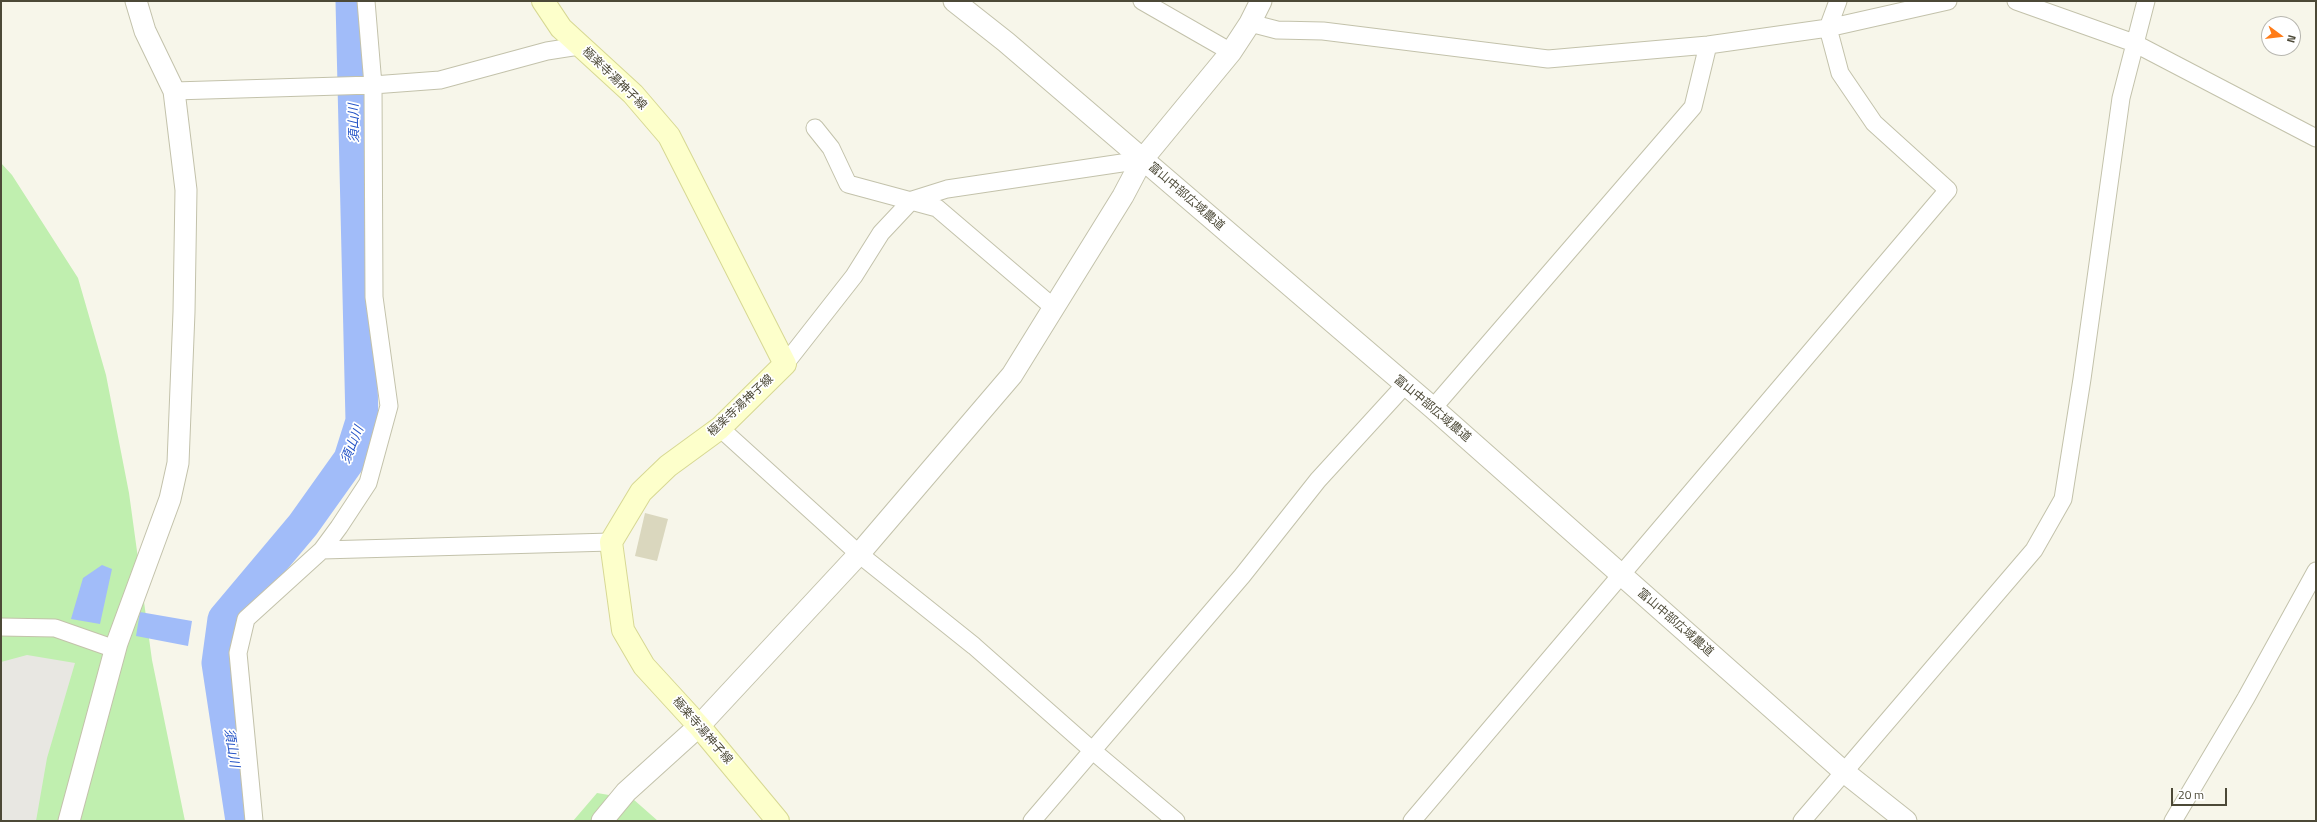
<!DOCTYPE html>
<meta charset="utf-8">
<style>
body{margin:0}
#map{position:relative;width:2317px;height:822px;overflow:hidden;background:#f7f6ea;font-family:"Titillium Web",sans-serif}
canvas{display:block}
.frame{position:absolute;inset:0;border:2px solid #4c4937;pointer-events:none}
.north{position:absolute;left:2261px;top:16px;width:40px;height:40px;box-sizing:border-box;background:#fff;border:1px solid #b7b6af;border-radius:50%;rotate:105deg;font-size:11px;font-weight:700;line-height:16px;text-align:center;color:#4c4937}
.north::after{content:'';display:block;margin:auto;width:14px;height:18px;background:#ff7c18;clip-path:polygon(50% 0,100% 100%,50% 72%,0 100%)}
.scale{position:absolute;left:2171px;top:788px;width:56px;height:18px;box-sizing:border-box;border:2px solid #4c4937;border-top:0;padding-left:5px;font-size:12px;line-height:14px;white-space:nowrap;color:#4c4937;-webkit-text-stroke:3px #fff;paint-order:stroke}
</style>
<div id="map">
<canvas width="2317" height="822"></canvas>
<div class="frame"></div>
<div class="north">N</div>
<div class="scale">20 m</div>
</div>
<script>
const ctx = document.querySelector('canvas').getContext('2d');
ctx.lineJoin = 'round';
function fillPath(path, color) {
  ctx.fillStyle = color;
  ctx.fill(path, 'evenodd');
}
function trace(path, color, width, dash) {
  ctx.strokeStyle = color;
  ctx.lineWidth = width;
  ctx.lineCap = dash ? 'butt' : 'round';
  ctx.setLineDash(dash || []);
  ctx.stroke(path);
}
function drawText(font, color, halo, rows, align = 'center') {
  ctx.font = font + ' "Titillium Web","Noto Sans JP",sans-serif';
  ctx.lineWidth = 3.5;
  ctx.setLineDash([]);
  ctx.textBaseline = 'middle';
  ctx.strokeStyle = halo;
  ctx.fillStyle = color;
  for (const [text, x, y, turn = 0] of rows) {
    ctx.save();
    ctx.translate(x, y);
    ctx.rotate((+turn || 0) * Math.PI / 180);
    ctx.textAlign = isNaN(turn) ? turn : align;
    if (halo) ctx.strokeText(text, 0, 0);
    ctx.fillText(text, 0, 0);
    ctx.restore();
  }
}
fillPath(new Path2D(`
 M 1,163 L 12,175 L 78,278 L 106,375 L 129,493 L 152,660 L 185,821 L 1,821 Z
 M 597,793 L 633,799 L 658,821 L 573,821 Z`), '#c0efaf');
fillPath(new Path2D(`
 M 27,655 L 75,663 L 47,758 L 36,821 L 1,821 L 1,662 Z`), '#e8e7e2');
fillPath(new Path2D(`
 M 102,565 L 112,569 L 100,624 L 71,619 L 83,578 Z
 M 140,612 L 192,621 L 188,646 L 136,636 Z`), '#a1bcf9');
trace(new Path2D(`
 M 242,821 L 218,663 L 224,619 L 303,525 L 350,459 L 362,421 L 352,1`), '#a1bcf9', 33);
fillPath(new Path2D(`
 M 645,513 L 668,519 L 657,561 L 635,556 Z`), '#dad7be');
const minor = new Path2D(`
 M 1142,1 L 1231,52
 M 2016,1 L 2134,43 L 2316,138
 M 1250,23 L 1277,30 L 1323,31 L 1548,59 L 1708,45 L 1828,28 L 1948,1
 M 174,91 L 373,85 L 440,80 L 547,51 L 579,46
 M 815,128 L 831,148 L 848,184 L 937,208 L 1053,307
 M 785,364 L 854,276 L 881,233 L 912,200 L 947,189 L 1142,160
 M 1433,408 L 1693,107 L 1708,45
 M 720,428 L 859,554 L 974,646 L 1093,751 L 1176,821
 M 322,550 L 611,542
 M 1,627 L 55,628 L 115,649
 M 254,821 L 238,653 L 246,619 L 322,550 L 339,527 L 368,483 L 389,406 L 374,297 L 373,85 L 366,1
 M 1032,821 L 1242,576 L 1318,480 L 1404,386
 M 1412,821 L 1948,190 L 1874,123 L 1840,73 L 1828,28 L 1838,1
 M 1802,821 L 2034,550 L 2063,499 L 2082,379 L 2121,98 L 2146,1
 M 2173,821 L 2246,698 L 2316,571`);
const tertiary = new Path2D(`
 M 954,1 L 1006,42 L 1433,408 L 1843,771 L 1906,821
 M 69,821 L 117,643 L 170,499 L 178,463 L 184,312 L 186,190 L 174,91 L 145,31 L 136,1
 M 602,821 L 626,792 L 699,726 L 859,554 L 1012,375 L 1123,196 L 1142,160 L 1231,52 L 1250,23 L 1261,1`);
const secondary = new Path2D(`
 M 543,1 L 561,28 L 633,94 L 669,136 L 785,364 L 720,428 L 668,466 L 641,492 L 611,542 L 623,630 L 644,666 L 699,726 L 778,821`);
trace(minor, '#c3c2ab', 19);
trace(tertiary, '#c3c2ab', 23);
trace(secondary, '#d7d893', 24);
trace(minor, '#fff', 17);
trace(tertiary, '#fff', 21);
trace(secondary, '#fdffcb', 22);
drawText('12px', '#4c4937', '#fff', [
 ["極楽寺湯神子線",614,79,44],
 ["富山中部広域農道",1186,197,41],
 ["極楽寺湯神子線",741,406,-43],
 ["富山中部広域農道",1432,409,40],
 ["富山中部広域農道",1675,623,41],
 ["極楽寺湯神子線",702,731,49]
]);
drawText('italic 13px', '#2252c6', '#fff', [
 ["須山川",355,123,-91],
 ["須山川",353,445,-68],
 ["須山川",231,748,81]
]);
</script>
